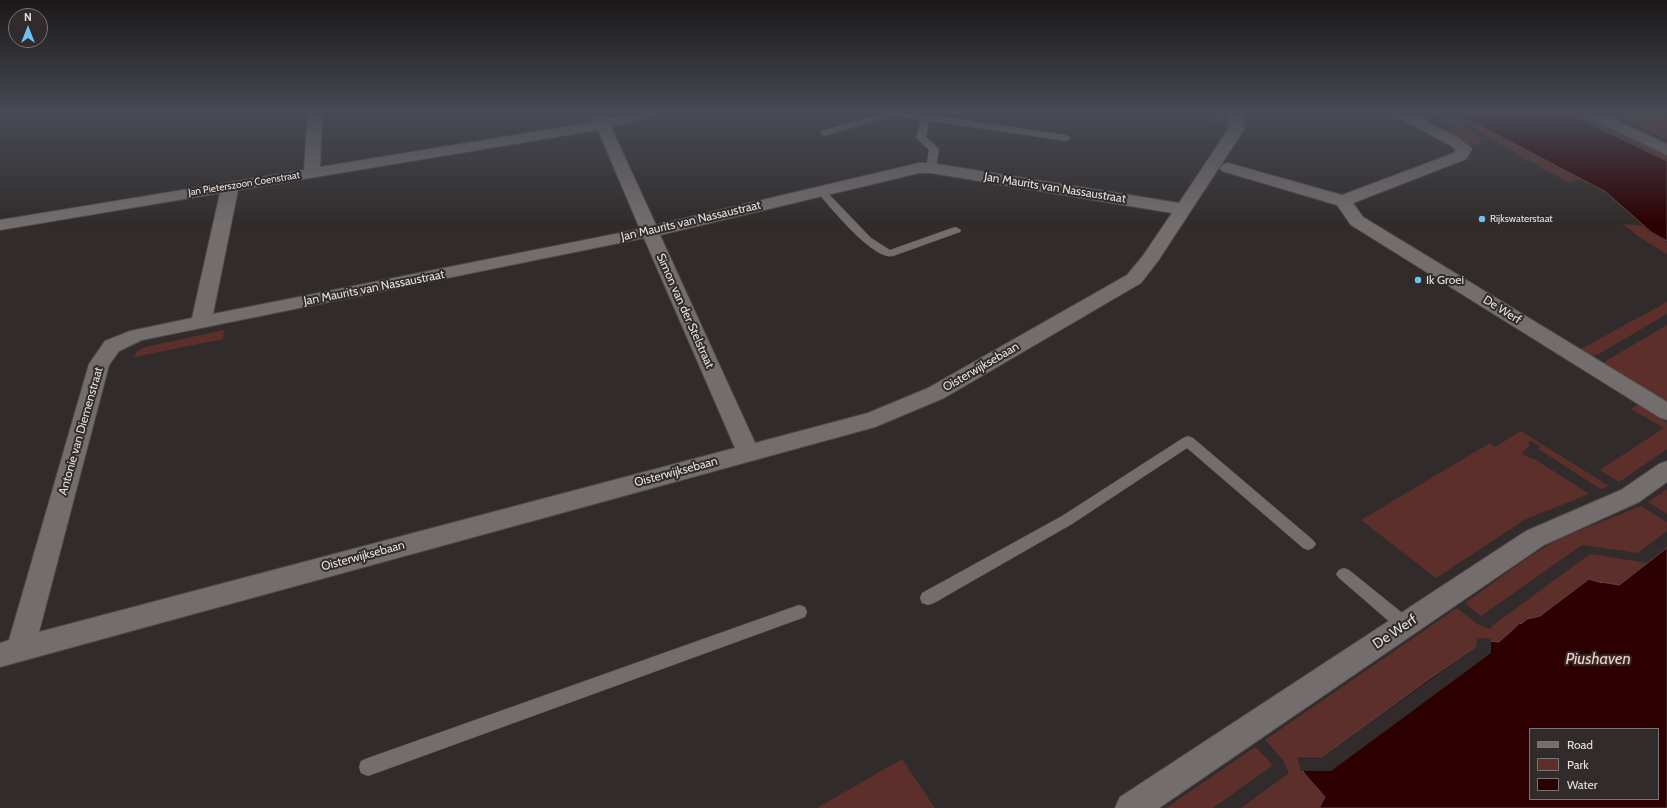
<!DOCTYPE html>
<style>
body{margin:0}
#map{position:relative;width:1667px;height:808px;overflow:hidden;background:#312c2b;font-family:Cabin,sans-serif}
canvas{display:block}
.legend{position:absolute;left:1529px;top:728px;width:130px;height:72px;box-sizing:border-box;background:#312c2b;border:1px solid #797473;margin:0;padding:5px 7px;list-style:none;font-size:12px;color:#e4e0e0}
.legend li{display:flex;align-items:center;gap:8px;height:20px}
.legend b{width:20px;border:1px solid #797473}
.north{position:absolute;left:8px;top:8px;width:40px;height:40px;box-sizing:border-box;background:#312c2b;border:1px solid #797473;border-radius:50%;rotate:0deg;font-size:11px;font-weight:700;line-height:16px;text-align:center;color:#e4e0e0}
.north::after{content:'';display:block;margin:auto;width:14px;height:18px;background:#6ec2f3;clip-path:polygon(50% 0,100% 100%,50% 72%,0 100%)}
</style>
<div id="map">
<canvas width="1667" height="808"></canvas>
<ul class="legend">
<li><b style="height:5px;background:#746d6d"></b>Road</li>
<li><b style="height:11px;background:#5c2f2b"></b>Park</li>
<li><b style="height:11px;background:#2d0001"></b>Water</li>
</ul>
<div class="north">N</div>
</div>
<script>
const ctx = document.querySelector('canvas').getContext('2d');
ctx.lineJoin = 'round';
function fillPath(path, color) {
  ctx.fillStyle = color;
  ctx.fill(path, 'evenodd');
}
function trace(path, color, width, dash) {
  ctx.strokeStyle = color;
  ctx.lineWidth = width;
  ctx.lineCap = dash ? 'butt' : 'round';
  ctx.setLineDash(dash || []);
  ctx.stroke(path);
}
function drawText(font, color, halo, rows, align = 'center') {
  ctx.font = font + ' Cabin,sans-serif';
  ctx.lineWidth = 4;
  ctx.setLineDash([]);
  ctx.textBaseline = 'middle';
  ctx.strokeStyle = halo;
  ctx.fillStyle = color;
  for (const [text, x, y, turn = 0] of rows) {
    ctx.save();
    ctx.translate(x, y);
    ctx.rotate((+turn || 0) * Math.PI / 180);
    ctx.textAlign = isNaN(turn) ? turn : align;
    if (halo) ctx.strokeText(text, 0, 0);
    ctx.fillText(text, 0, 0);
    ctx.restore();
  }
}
fillPath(new Path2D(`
 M 1200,112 L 1222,112 L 1225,121 L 1219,120 L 1220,123 L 1214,121 Z
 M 1426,112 C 1430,112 1433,111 1436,112 C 1446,116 1479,132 1482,141 L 1479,144 L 1467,146 L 1441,130 L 1455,127 Z
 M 1442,112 L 1454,112 L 1580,179 L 1570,183 L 1516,154 L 1466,123 Z
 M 1566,112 L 1581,112 L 1667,153 L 1667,160 Z
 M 1612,112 L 1667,112 L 1667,140 Z
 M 1623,224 L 1643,226 L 1649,232 L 1667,242 L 1667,254 L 1638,236 Z
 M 1667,302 L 1667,314 L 1599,354 L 1590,357 L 1579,350 Z
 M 1667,325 L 1667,405 L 1603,364 L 1609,359 Z
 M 224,330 L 223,339 L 134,357 L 136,352 L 145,347 Z
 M 1639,404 L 1667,423 L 1667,449 L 1619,482 L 1600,470 L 1664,428 L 1631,409 Z
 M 1521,431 L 1609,486 L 1601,489 L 1538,449 L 1541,447 L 1531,441 L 1528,443 L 1530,445 L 1522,454 L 1532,459 L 1533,458 L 1589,494 L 1526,519 L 1436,578 L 1361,520 L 1490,443 L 1495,447 Z
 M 1667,489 L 1667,514 L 1648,502 Z
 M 1641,506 L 1667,522 L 1667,531 L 1638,553 L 1582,545 L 1481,616 L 1465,603 L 1529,557 L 1559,539 Z
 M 1590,554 L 1647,563 L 1619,585 L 1602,582 L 1602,584 L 1589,579 L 1540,616 L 1527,619 L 1521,624 L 1520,623 L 1499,642 L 1477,641 L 1476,647 L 1432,677 L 1322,757 L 1299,758 L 1304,774 L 1325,797 L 1319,808 L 1241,808 L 1289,773 L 1283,760 L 1265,740 L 1457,608 L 1477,624 L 1491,629 L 1492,626 Z
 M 1255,747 L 1273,765 L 1213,808 L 1166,808 Z
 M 902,759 L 935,808 L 817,808 Z`), '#5c2f2b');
const water = new Path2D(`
 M 1454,112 L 1565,112 L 1667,161 L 1667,241 L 1651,232 L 1606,192 Z
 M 1667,548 L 1667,808 L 1319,808 L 1325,797 L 1304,773 L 1299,757 L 1322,757 L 1432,677 L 1476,647 L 1477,640 L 1499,642 L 1520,623 L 1521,624 L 1527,619 L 1540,616 L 1589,579 L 1602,583 L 1601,582 L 1619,585 ZM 1530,729 L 1658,729 L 1658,799 L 1530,799 Z`);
fillPath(water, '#2d0001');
trace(water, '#644344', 1);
fillPath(new Path2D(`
 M 1477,638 L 1491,639 L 1491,653 L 1331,771 L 1301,771 L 1297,757 L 1322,757 L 1476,647 Z`), '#312c2b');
const lane = new Path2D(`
 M 889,112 L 926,114 L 1066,135 L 1071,138 L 1066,141 L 929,121 L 926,137 L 939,149 L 936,168 L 931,171 L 926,168 L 929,150 L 916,138 L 921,120 L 893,116 L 824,136 L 820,133 L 821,131 Z
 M 821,188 L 824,189 L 871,238 L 890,250 L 952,228 L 956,227 L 961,230 L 960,232 L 893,256 C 874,261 830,207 818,193 L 816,191 L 818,189 Z
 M 1188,436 L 1193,438 L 1313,540 L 1316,544 L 1313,548 L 1308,550 L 1303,548 L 1187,448 L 1072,524 L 934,603 L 928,605 L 922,603 L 920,598 L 922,593 L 1062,516 L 1183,438 Z
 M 1344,568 L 1349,570 L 1411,620 L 1413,625 L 1411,630 L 1405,632 L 1399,630 L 1339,578 L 1336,574 L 1339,570 Z
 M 799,605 L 805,607 L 807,612 L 805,617 L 368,776 L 361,773 L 359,767 L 361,761 L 368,758 Z`);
const street = new Path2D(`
 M 308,112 L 322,112 L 320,167 L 594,122 L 590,112 L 604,112 L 608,119 L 637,112 L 659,112 L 657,115 L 611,127 L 656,225 L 919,163 L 931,163 L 1179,203 L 1229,128 L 1227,112 L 1241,112 L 1245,128 L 1158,261 L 1141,283 L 944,398 L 875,427 L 0,667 L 0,643 L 9,640 L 89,364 L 105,341 L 130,331 L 192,318 L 220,193 L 0,230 L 0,220 L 304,170 ZM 598,130 L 640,229 L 213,314 L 238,190 ZM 919,173 L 931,173 L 1172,213 L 1142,257 L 1127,275 L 928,388 L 868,413 L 755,443 L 660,235 ZM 644,238 L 735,448 L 39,632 L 109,365 L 119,351 L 142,340 Z
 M 1392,112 L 1409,112 L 1460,139 L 1472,149 L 1466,159 L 1353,203 L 1363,217 L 1667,402 L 1667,420 L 1659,417 L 1351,225 L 1337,205 L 1222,171 L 1220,168 L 1222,165 L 1228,163 L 1342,195 L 1454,153 L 1456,150 L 1450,145 L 1394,115 Z
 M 1581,112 L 1599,112 L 1667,144 L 1667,155 L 1583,115 Z
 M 1667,461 L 1667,482 L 1639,502 L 1544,545 L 1159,808 L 1115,808 L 1120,797 L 1526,531 L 1621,490 L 1659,464 Z`);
trace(lane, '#4e4948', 1);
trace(street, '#4e4948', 2);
fillPath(lane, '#746d6d');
fillPath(street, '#746d6d');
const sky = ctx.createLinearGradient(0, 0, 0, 225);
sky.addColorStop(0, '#1b1818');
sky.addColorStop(0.5, '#484b55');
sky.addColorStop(1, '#484b5500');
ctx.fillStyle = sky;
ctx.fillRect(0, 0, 1667, 225);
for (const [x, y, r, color] of [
 [1482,219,4,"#6ec2f3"],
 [1418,280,4,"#6ec2f3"]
]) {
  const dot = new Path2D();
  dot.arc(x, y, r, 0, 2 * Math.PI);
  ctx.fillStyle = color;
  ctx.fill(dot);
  trace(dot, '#312c2b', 1.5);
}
drawText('10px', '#e4e0e0', '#312c2b', [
 ["Jan Pieterszoon Coenstraat",244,184,-9]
]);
drawText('10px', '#e4e0e0', '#312c2b', [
 ["Rijkswaterstaat",1490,219]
], 'left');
drawText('12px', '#e4e0e0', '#312c2b', [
 ["Jan Maurits van Nassaustraat",1055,188,9],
 ["Jan Maurits van Nassaustraat",691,221,-13],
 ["Jan Maurits van Nassaustraat",374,288,-11],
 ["De Werf",1502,310,32],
 ["Simon van der Stelstraat",685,311,66],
 ["Oisterwijksebaan",981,367,-30],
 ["Antonie van Diemenstraat",81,431,-74],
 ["Oisterwijksebaan",676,472,-15],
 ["Oisterwijksebaan",363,556,-15]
]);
drawText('12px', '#e4e0e0', '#312c2b', [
 ["Ik Groei",1426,280]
], 'left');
drawText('14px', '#e4e0e0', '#312c2b', [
 ["De Werf",1395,632,-34]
]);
drawText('italic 16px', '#f9cdc7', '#312c2b', [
 ["Piushaven",1598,659]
]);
</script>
